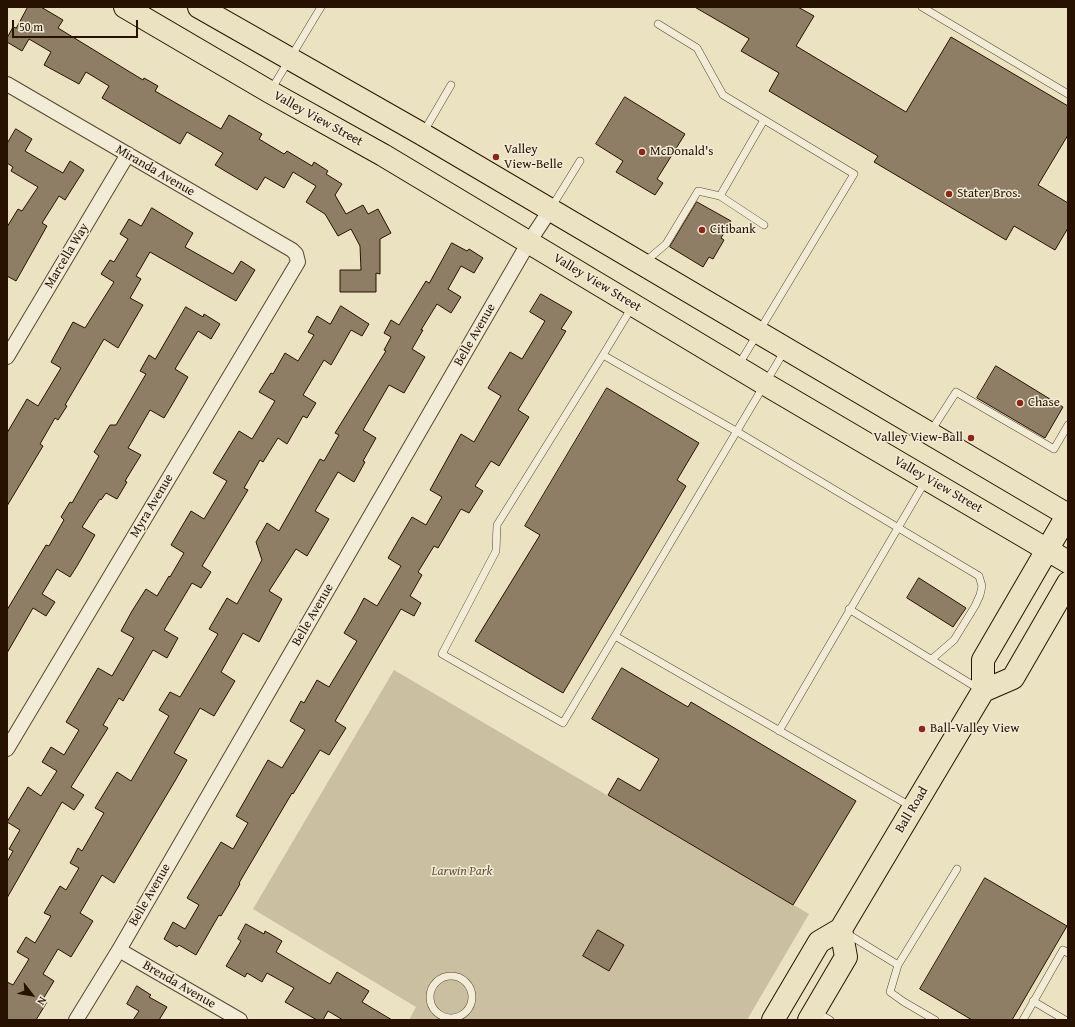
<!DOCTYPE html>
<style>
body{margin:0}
#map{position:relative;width:1075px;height:1027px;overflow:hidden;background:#ebe2c2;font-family:"Gentium Book Plus",serif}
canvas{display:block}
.frame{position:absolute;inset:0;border:8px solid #271200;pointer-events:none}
.north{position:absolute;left:12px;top:975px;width:40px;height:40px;-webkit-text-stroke:3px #f2ecd7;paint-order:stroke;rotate:121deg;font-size:11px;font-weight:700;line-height:16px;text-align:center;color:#271200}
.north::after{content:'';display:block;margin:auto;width:14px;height:18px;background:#271200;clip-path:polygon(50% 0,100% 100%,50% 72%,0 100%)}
.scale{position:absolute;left:12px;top:20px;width:126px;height:18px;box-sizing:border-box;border:2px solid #271200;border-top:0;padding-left:5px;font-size:12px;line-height:14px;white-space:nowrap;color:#271200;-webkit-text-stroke:3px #f2ecd7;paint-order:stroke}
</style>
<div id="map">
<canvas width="1075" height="1027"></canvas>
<div class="frame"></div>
<div class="north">N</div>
<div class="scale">50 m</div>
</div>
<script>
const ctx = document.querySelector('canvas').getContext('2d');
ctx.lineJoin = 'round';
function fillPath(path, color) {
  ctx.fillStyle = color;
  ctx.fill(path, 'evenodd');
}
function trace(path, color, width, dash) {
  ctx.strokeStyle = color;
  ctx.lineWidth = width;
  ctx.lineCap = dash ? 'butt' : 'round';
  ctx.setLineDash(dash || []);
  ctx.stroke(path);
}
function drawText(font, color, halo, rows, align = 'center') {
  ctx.font = font + ' "Gentium Book Plus",serif';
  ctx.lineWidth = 3;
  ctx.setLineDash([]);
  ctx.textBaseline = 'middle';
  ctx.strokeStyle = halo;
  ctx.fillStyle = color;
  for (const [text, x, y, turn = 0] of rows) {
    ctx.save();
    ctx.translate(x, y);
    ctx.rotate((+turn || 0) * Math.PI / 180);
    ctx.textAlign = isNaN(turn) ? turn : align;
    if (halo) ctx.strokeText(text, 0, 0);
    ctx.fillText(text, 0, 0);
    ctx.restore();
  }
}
fillPath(new Path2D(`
 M 394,670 L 809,914 L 747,1020 L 409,1020 L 416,1007 L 253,909 Z`), '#cabfa1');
const building = new Path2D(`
 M 28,7 L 41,7 L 63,20 L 58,28 L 143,80 L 144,78 L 158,86 L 155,91 L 221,129 L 229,115 L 262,134 L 259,139 L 284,154 L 287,151 L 312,166 L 314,162 L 328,171 L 326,174 L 342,184 L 335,195 L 346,214 L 363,205 L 368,214 L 378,209 L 391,233 L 380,239 L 380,274 L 376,273 L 376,292 L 340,292 L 340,270 L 361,270 L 360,246 L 351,229 L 338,236 L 325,214 L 306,202 L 316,186 L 293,172 L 284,188 L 265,177 L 257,190 L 215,165 L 223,153 L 187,132 L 180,144 L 102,98 L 109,86 L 86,72 L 79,84 L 44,65 L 51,52 L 29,39 L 22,51 L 7,42 L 7,38 L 13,27 L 16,28 Z
 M 695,7 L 798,7 L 814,16 L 796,46 L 906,112 L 951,37 L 1068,106 L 1068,135 L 1038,185 L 1068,203 L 1068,228 L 1055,250 L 1014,226 L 1006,240 L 874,162 L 878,156 L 769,91 L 779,73 L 741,51 L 749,39 Z
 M 625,97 L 685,134 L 657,179 L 663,183 L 655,195 L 616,172 L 623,161 L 596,144 Z
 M 16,129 L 32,139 L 25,151 L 54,168 L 63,173 L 70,161 L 84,170 L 65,200 L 59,196 L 42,223 L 47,226 L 16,281 L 7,276 L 7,227 L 18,209 L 22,211 L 38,187 L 11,171 L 13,167 L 7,163 L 7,144 Z
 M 697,202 L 731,221 L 721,238 L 724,240 L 713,259 L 709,257 L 703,267 L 670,247 Z
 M 152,208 L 193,233 L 185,247 L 233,274 L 241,261 L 255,270 L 236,301 L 150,252 L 136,276 L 141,279 L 130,298 L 143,305 L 118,348 L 104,339 L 65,405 L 67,406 L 58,420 L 55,418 L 40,444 L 43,446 L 7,506 L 7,433 L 27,399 L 38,406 L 61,368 L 51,362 L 73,322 L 85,328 L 114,282 L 101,274 L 110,260 L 114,262 L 128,239 L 120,234 L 129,219 L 141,226 Z
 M 452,243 L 467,251 L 469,249 L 483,258 L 474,273 L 461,266 L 448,289 L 461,297 L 451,313 L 437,304 L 421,330 L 423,330 L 412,349 L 425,357 L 404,393 L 389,385 L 363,430 L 376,438 L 363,461 L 365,462 L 354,482 L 338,472 L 315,511 L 329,519 L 307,556 L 296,549 L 269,591 L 282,599 L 259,642 L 243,633 L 221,672 L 235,681 L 214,716 L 200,708 L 174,753 L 187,760 L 175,781 L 114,883 L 102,875 L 80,913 L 93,921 L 71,957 L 58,949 L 43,974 L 54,981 L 43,999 L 47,1002 L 36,1020 L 7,1020 L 7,982 L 13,985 L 29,959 L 17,952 L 26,937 L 35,943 L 51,916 L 44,913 L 60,886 L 66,890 L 79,868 L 70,863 L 78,848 L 82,851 L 104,813 L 95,808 L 117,772 L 131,781 L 169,716 L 159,710 L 170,692 L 180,697 L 218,634 L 209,629 L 227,598 L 237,604 L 262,560 L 256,542 L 267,523 L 279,531 L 320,459 L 324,461 L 339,435 L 335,433 L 386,351 L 384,350 L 391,337 L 384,333 L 391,320 L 399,325 L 426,281 L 429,283 Z
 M 541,294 L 572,312 L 561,329 L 566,331 L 518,410 L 529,417 L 499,466 L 491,461 L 475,486 L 483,491 L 469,513 L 461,509 L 438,548 L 434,546 L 418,572 L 422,575 L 410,596 L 421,603 L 414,616 L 401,609 L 335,721 L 346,728 L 329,755 L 320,750 L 293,794 L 292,793 L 239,883 L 240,884 L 221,916 L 219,915 L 196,955 L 179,945 L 177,947 L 164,939 L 173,922 L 185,929 L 199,905 L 187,898 L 221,842 L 233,849 L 248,823 L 236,816 L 268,760 L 282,768 L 305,730 L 290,721 L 301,701 L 304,703 L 317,680 L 329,687 L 357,641 L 344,633 L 356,613 L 364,598 L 377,606 L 401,566 L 388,558 L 399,539 L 412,517 L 426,525 L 442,497 L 430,490 L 461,434 L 474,442 L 501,396 L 488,388 L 510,352 L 522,359 L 545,321 L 530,312 Z
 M 341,306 L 369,324 L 362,336 L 351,330 L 331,365 L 324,360 L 303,395 L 316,403 L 307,418 L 303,416 L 287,444 L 278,438 L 263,462 L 260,460 L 244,488 L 248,490 L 202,566 L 211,572 L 201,588 L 192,583 L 164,630 L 178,638 L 167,658 L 153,650 L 123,701 L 119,698 L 103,725 L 108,728 L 71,787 L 84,795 L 74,810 L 62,802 L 7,898 L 7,862 L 13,851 L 9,849 L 20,830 L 7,822 L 28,787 L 41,796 L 57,771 L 42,762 L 51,747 L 64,755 L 79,730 L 66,722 L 98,668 L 112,676 L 134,638 L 121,631 L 132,611 L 146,589 L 157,596 L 169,576 L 170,577 L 184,553 L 171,545 L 191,511 L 204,519 L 227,481 L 213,473 L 239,431 L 252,439 L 275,401 L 259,392 L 271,373 L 273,374 L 285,353 L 298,361 L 314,335 L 308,332 L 317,316 L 330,324 Z
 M 186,307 L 203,317 L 204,314 L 220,324 L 211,339 L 198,331 L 175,369 L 188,377 L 173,403 L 164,418 L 150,410 L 128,448 L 141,455 L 125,481 L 127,482 L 117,499 L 106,493 L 101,500 L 100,499 L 82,527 L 95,535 L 77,566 L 70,577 L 57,569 L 42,594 L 55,602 L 46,616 L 33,608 L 7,653 L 7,610 L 46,545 L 49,546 L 64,520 L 61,517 L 70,502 L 72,503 L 99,456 L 94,452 L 110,425 L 116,425 L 146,374 L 140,371 L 149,355 L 155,359 Z
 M 996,366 L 1063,407 L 1045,438 L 977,398 Z
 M 607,388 L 699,443 L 677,480 L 686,486 L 563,693 L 475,641 L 540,535 L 525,526 Z
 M 919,578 L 966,608 L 953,627 L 907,598 Z
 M 622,668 L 688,707 L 691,702 L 856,801 L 793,905 L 608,795 L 618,778 L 640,791 L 659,759 L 592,719 Z
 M 985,878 L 1067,926 L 1012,1020 L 972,1020 L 920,989 Z
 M 246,924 L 264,934 L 265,931 L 282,941 L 276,952 L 330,984 L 337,972 L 369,991 L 362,1002 L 392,1020 L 343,1020 L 328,1011 L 323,1020 L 317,1020 L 285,1002 L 294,988 L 267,973 L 262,982 L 247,973 L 245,977 L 226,966 L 241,941 L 238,939 Z
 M 598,930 L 624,945 L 609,971 L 583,956 Z
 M 137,986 L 151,995 L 149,997 L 167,1007 L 159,1020 L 133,1020 L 139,1011 L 127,1004 Z`);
fillPath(building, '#8d7e65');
trace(building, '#271200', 1);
const service = new Path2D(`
 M 922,7 L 1068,94
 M 658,24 L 697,48 L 723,95 L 854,174 L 738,366
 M 271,90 L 321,7
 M 423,133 L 451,85
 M 551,208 L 580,161
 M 764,225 L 720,196 L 764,120
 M 645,262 L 666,244 L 698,191 L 720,196
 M 632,307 L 603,355 L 736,431 L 979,576 L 982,586 L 980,595 L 975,606 L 954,640 L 932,659
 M 785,350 L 615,636 L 912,807
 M 603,355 L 497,525 L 496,551 L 442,654 L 563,723 L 615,636
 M 931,431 L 956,392 L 1054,449 L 1068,425
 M 849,609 L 979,689
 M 779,731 L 926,480
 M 846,933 L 898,965 L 890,992 L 904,1002 L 935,1020
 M 898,965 L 957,869
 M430 997a21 21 0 1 1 42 0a21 21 0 1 1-42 0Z
 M 1033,1001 L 1065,1020
 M 816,1012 L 830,1020
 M 1023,1020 L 1063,950 L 1068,953`);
const minor = new Path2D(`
 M 7,84 L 292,250 L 296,254 L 298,262 L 7,749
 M 7,357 L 128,154
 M 119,950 L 240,1020
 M 76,1020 L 119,950 L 529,242 L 550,210`);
const primary = new Path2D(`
 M 125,7 L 270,92 L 383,155 L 765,384 L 1068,562
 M 199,7 L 422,134 L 1068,515
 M 983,691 L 1013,678 L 1068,583
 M 773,1020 L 819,942 L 841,929 L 983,691 L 983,660 L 1068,514
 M 809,1020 L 846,957 L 841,929`);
trace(service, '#584630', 8);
trace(minor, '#584630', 16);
trace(primary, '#271200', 24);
trace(service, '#f2ecd7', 7);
trace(minor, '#f2ecd7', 14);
trace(primary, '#ebe2c2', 22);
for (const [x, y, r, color] of [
 [642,152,4,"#8f2418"],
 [496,157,4,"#8f2418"],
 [949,194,4,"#8f2418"],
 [702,230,4,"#8f2418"],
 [1020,403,4,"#8f2418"],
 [971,438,4,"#8f2418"],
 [922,729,4,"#8f2418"]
]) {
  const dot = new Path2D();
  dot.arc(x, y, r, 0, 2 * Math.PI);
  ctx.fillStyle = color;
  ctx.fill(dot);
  trace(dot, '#f2ecd7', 1.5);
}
drawText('13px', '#271200', '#f2ecd7', [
 ["Valley View Street",318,119,29],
 ["Miranda Avenue",155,171,30],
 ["Marcella Way",67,256,-59],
 ["Valley View Street",597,283,31],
 ["Belle Avenue",475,335,-60],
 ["Valley View Street",938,485,30],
 ["Myra Avenue",152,506,-59],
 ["Belle Avenue",313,615,-60],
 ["Ball Road",912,810,-59],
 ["Belle Avenue",150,895,-60],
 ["Brenda Avenue",179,985,30]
]);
drawText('13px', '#271200', '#f2ecd7', [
 ["Valley",504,150],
 ["View-Belle",504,165],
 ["McDonald's",650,152],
 ["Stater Bros.",957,194],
 ["Citibank",710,230],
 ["Chase",1028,403],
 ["Valley View-Ball",963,438,"right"],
 ["Ball-Valley View",930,729]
], 'left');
drawText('italic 13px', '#604f38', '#f2ecd7', [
 ["Larwin Park",462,872]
]);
</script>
